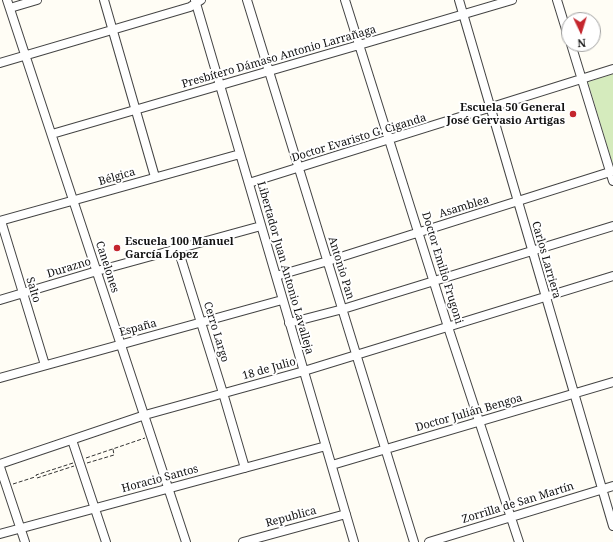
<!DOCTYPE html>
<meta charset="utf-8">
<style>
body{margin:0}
#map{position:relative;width:613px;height:542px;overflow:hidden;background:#fffdf5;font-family:"Noto Serif",serif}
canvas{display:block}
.north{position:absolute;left:561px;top:12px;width:40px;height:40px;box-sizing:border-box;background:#fff;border:1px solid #a0a0a0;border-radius:50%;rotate:176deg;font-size:11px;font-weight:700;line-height:16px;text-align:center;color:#111}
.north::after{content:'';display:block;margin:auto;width:14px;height:18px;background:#c4262e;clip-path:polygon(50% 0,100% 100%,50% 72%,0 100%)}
</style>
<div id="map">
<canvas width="613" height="542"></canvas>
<div class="north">N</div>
</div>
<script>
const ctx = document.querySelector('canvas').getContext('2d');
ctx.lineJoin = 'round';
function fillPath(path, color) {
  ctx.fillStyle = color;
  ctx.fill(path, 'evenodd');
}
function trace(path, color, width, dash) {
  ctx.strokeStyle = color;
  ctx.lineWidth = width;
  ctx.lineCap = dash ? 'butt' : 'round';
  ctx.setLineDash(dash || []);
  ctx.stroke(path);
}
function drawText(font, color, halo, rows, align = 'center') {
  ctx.font = font + ' "Noto Serif",serif';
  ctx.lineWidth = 4;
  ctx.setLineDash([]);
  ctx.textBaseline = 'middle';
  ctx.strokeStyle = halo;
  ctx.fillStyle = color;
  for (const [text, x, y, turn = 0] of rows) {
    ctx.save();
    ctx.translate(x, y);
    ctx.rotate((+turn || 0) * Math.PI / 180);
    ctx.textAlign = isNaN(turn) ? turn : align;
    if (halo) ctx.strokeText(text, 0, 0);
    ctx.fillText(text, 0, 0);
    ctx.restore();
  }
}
fillPath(new Path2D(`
 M 613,74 L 613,165 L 588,82 Z`), '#d5ebbd');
const minor = new Path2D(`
 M 7,0 L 186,542
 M 104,0 L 155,177
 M 195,0 L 354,542
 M 247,0 L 414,542
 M 345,0 L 448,327 L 519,542
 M 459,0 L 613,526
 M 557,0 L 569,39
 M 10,8 L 37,0
 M 571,44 L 613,181
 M 0,63 L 190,7 L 201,0
 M 52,134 L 359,45 L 512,0
 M 249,183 L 613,69
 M 0,221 L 240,154
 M 1,221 L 45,365
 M 178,249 L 223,393 L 245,468
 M 276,276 L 328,261 L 613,171
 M 0,300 L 97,271 L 261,226
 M 289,323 L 343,309 L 613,226
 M 0,378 L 282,300
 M 72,440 L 106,542
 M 0,464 L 145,415 L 304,371 L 613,276
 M 332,465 L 613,382
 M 0,467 L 25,542
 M 0,534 L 326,446
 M 243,542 L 346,514
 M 429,542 L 613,486`);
trace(minor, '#444', 10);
trace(new Path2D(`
 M 86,458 L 145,438
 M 73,463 L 36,475 L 37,478 L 74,466
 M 87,463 L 114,455 L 113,449
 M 13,484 L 35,477`), '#333', 1, [4, 2]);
trace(minor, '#fff', 8);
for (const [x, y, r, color] of [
 [573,114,4,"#c4262e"],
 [117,248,4,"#c4262e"]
]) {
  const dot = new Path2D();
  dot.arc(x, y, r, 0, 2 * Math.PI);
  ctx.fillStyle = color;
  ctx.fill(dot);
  trace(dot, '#fff', 1.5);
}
drawText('11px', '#111', '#fff', [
 ["Presbítero Dámaso Antonio Larrañaga",279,57,-16],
 ["Doctor Evaristo G. Ciganda",359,138,-17],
 ["Bélgica",117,177,-16],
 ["Asamblea",464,207,-17],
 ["Carlos Larriera",546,260,74],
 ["Canelones",107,267,72],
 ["Durazno",69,268,-17],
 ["Libertador Juan Antonio Lavalleja",285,268,74],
 ["Antonio Pan",341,268,73],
 ["Doctor Emilio Frugoni",442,268,73],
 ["Salto",33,290,73],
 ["España",138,328,-15],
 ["Cerro Largo",216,332,73],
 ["18 de Julio",269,369,-16],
 ["Doctor Julián Bengoa",469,413,-16],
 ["Horacio Santos",160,479,-15],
 ["Zorrilla de San Martín",518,503,-17],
 ["Republica",291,517,-15]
]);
drawText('bold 11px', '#111', '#fff', [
 ["Escuela 50 General",565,108],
 ["José Gervasio Artigas",565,121],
 ["Escuela 100 Manuel",125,242,"left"],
 ["García López",125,255,"left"]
], 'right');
</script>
